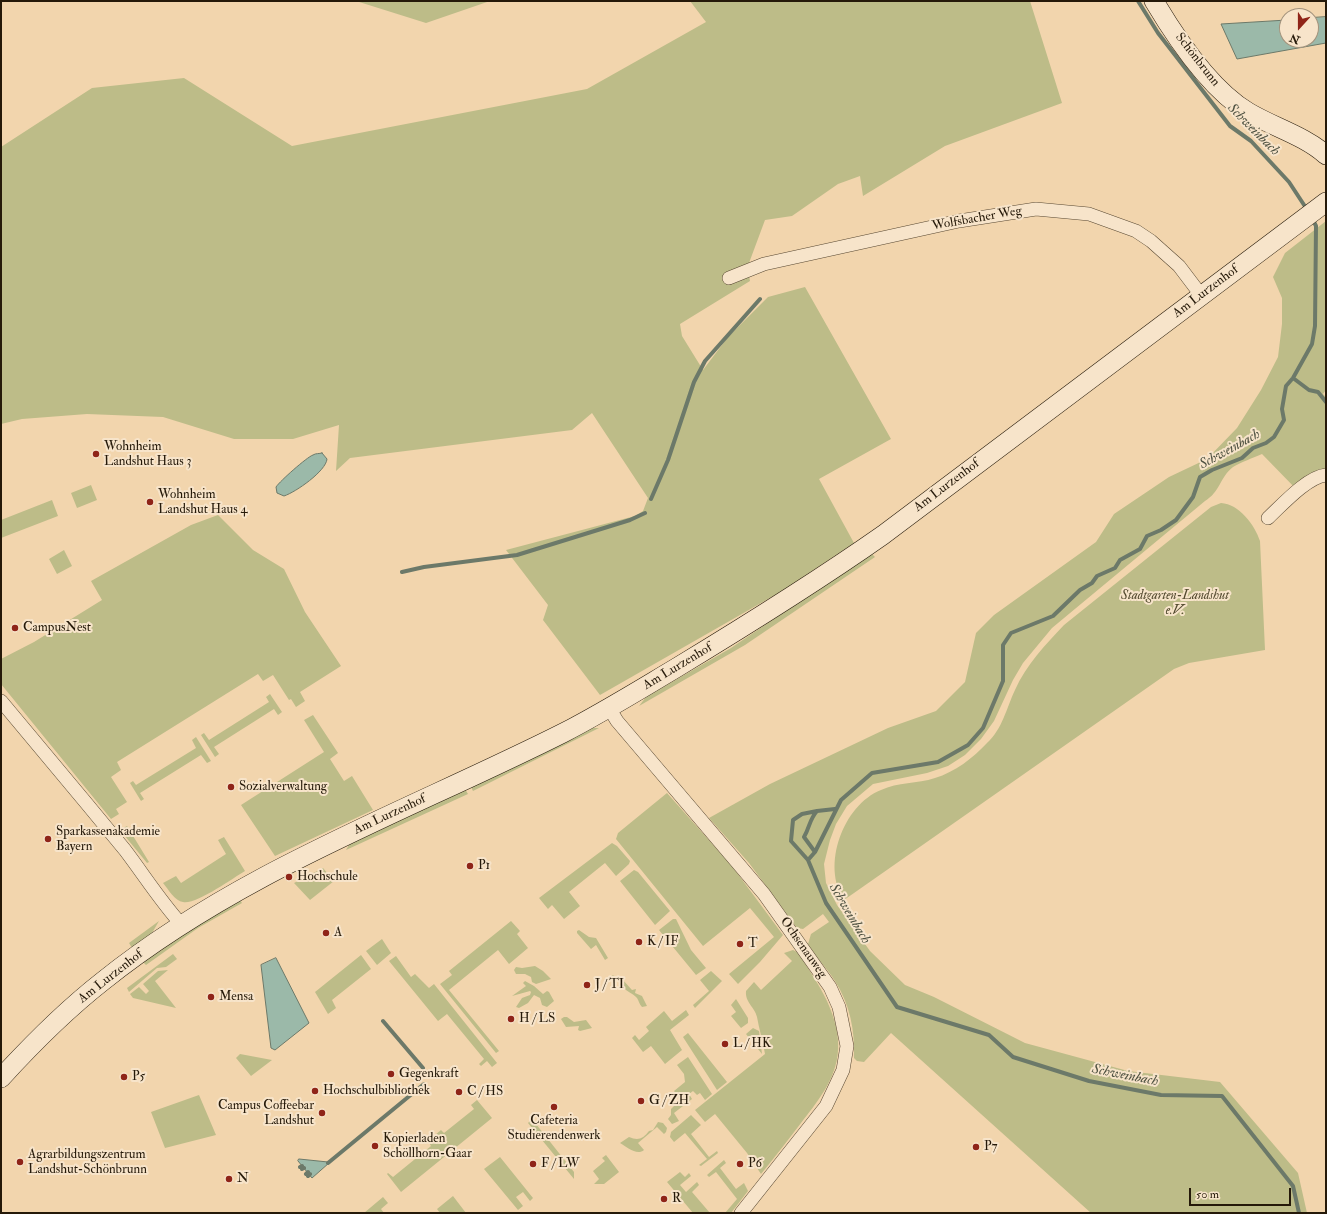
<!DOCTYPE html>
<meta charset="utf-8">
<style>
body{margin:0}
#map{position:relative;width:1327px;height:1214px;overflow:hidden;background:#f2d5ad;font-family:"IM FELL Double Pica",serif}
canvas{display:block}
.frame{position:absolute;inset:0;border:2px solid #251909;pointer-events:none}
.north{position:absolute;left:1279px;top:8px;width:40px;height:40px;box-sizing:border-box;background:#f7e4ca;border:1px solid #a3937d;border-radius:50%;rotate:201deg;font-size:11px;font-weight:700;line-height:16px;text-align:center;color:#251909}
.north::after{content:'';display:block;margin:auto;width:14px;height:18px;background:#8f2418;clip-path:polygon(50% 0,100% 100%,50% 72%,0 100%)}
.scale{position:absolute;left:1189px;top:1188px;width:102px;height:18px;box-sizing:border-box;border:2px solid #251909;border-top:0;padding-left:5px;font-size:12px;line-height:14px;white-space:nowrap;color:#251909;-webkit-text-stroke:3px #f7e4ca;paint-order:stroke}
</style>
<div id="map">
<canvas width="1327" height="1214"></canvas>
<div class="frame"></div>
<div class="north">N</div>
<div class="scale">50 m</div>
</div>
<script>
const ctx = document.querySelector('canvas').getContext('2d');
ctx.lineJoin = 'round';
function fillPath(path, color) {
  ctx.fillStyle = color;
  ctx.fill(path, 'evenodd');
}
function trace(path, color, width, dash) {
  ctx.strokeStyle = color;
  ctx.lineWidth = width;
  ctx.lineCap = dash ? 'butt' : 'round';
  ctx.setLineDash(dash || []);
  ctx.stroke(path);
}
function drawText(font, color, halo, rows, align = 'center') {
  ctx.font = font + ' "IM FELL Double Pica",serif';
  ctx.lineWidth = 4;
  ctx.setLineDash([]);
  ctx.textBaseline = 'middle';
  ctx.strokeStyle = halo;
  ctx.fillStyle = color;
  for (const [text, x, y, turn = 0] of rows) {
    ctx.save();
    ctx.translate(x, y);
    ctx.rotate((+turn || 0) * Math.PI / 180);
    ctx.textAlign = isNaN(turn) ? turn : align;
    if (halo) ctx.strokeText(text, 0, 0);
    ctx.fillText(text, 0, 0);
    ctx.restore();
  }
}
fillPath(new Path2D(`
 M 356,1 L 490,1 L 426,23 Z
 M 690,1 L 1030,1 L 1062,103 L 945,146 L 863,196 L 860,176 L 838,184 L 792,216 L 765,220 L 749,263 L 747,265 L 750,281 L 680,324 L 682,336 L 703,370 L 728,337 L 768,297 L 805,287 L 891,439 L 819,479 L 854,543 L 782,591 L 600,695 L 543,620 L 548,605 L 506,550 L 635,516 L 643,511 L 648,498 L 592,413 L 572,430 L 350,458 L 336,471 L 339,425 L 293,439 L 234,439 L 163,417 L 87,414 L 22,419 L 1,424 L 1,147 L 92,88 L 184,78 L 292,146 L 587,89 L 706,22 Z
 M 1326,221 L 1326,390 L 1323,394 L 1326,397 L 1326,475 L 1298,491 L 1262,454 C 1253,458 1241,462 1233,467 C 1220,477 1220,492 1205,501 L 1052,628 L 1023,663 L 1013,680 L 994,721 L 981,739 L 965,755 L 948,766 L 927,773 L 873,784 L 847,806 L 836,824 L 830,840 L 824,864 L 826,883 L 837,905 L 870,951 L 905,985 L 934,997 L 1025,1043 L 1128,1071 L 1220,1082 L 1298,1173 L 1307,1213 L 1091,1213 L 891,1033 L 864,1062 L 857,1061 L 854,1058 C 855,1030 850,1005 835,981 C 827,968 815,957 808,944 L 811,934 L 829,922 L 823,914 L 803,929 L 797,928 L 749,863 L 709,818 L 770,784 L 888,728 L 936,711 L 965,682 L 976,633 L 994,615 L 1096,542 L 1114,514 L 1169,477 L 1207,459 L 1237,428 L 1261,390 L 1278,357 L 1282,324 L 1282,298 L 1273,277 L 1285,253 Z
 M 91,485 L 97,500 L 77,508 L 71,493 Z
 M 52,500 L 58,516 L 1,538 L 1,520 Z
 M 1221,503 C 1239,504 1255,525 1260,541 L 1265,650 L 1189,663 L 1174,669 L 844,900 C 821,866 843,805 881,790 C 898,782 917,784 935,778 C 955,772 973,758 987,743 C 1003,728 1006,709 1015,690 C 1026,665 1046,644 1064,625 L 1211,507 Z
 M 218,515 L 253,550 L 284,569 L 305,612 L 341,666 L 300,692 L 305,701 L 296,707 L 291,699 L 289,700 L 273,675 L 263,681 L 258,674 L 117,762 L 121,770 L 111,777 L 127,802 L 116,809 L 119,814 L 111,819 L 1,684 L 1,659 L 34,642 L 102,600 L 91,581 L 191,525 Z
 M 64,550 L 72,566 L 57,574 L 49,559 Z
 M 871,553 L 875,557 L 745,645 L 639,706 L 646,697 L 731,648 Z
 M 270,694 L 282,712 L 278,715 L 274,709 L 214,747 L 219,754 L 215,757 L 201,735 L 204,733 L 209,740 L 269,702 L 266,697 Z
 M 313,715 L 338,753 L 330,759 L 344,781 L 352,776 L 373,810 L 275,856 L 241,805 L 324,752 L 304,720 Z
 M 593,728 L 599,728 L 473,791 L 471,787 Z
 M 196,737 L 211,761 L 207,763 L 201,755 L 140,793 L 144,799 L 141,801 L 130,783 L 133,781 L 136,785 L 196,748 L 192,740 Z
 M 465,789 L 468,794 L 346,850 L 350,843 Z
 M 667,793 L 732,866 L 783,935 L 760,962 L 738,984 L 729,974 L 774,937 L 750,908 L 703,946 L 616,839 L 618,833 Z
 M 127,826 L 149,862 L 147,863 L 120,830 Z
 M 224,837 L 245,871 C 233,878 196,905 183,902 C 175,901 168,889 163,883 L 176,876 L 181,883 L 226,854 L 218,840 Z
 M 612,843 L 617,846 L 630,861 L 629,864 L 616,876 L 605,863 L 569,892 L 580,906 L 564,919 L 552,905 L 548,909 L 539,898 Z
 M 323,868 L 334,881 L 310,900 L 294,883 Z
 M 634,870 L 638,872 L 670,911 L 655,925 L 620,881 Z
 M 240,900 L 242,903 L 198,928 L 146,965 L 143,962 L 180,936 Z
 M 673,919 L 676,919 L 691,950 L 706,968 L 696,975 L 659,930 Z
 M 159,921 L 152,933 L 132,948 L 129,943 Z
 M 511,921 L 520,931 L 517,934 L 528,948 L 509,964 L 498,950 L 449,990 L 499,1051 L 496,1053 L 440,984 L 452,975 L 449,971 Z
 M 579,930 L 589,937 L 596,938 L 608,958 L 605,960 L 596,945 L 591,949 L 577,933 L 577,931 Z
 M 382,939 L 391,953 L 377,965 L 366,951 Z
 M 793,950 L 799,953 C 808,969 819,984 827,1001 C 851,1054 834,1082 801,1123 C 788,1140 775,1157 761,1174 L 747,1153 L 715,1114 L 705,1122 L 695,1110 L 765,1054 C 763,1041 759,1029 757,1017 C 755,1007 745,1003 746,991 L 754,982 L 761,990 L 792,961 L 784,953 Z
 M 173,954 L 177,959 L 166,967 L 157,968 L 129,992 L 127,988 Z
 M 361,955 L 371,969 L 332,1000 L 336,1008 L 328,1014 L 315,992 Z
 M 396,956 L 411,977 L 415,974 L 429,988 L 434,984 L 497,1063 L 492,1067 L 487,1061 L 481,1066 L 479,1064 L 484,1059 L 447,1014 L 438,1021 L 389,961 Z
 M 535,966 L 543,971 L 551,979 L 536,984 L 532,982 L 531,977 L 525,974 L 516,974 L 514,970 L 516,967 L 522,968 Z
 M 168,970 L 155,981 L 176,1008 L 133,998 L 130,994 L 139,987 L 146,994 L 149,991 L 143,984 L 158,971 Z
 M 711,971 L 722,981 L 695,1008 L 693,1005 L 709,991 L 700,980 Z
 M 612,975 L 622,979 L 632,990 L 636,989 L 635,993 L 642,996 L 647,1006 L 642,1007 C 639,1004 639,1001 637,998 C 631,991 623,992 621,981 L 615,980 Z
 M 525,981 L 534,986 L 543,994 L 547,991 L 549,992 L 554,1001 L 547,1007 L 542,1005 L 540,998 L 534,995 L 528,1003 L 519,1008 L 516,1007 L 522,998 L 530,995 L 531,992 L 530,991 L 512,996 L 526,986 L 523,983 Z
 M 736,999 L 748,1018 L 748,1023 L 741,1028 L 731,1016 L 736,1012 L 731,1005 Z
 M 686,1010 L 689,1015 L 670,1030 L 682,1050 L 665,1064 L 651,1046 L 643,1052 L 632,1038 L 635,1035 L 639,1040 L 649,1031 L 646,1027 L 664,1011 L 672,1021 Z
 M 564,1017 L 567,1017 L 574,1022 L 586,1020 L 592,1028 L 580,1031 L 578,1030 L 579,1026 L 566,1027 L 561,1019 Z
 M 753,1028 L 759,1031 L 762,1054 L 746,1034 Z
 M 688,1033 L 727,1082 L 717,1090 L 683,1037 Z
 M 240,1054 L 272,1060 L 251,1076 L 236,1058 Z
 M 688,1057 L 712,1094 L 705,1100 L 700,1093 L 697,1095 L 693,1091 L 689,1094 L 692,1099 L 674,1113 L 679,1121 L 672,1124 L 668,1119 L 671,1115 L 671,1109 L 674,1106 L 683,1103 L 674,1091 L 685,1082 L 684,1074 L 677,1065 Z
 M 199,1095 L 216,1135 L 165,1148 L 151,1112 Z
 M 477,1100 L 492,1118 L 401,1192 L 387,1174 L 388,1173 L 393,1177 L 431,1146 L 428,1141 L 441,1130 L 444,1133 L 474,1109 L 471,1105 Z
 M 691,1115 L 701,1125 L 691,1134 L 709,1157 L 717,1151 L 718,1153 L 701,1166 L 699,1165 L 707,1159 L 685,1133 L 674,1142 L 670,1137 L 671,1132 Z
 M 532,1119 L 574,1172 L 574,1179 L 528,1123 Z
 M 658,1122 L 663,1123 L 667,1128 L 666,1132 L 664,1134 L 657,1127 L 638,1143 L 644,1150 C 637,1156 627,1147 620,1143 L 629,1137 C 638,1141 643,1139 649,1131 L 653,1130 Z
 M 606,1155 L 619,1172 L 604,1184 L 594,1184 L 599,1179 L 593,1171 L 605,1161 L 602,1158 Z
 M 500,1157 L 533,1198 L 530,1201 L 523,1192 L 516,1197 L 523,1206 L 518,1210 L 484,1169 Z
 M 724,1160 L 726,1163 L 720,1168 L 736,1189 L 744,1183 L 748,1191 L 731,1213 L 725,1213 L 737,1199 L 716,1172 L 709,1177 L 707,1175 Z
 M 680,1172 L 685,1177 L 689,1173 L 691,1176 L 680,1185 L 686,1192 L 697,1182 L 699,1185 L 692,1192 L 710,1213 L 693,1213 L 667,1182 Z
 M 453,1196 L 466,1213 L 440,1213 L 437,1209 Z
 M 383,1197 L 388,1203 L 381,1209 L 384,1213 L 364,1213 Z`), '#bdbc88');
const water = new Path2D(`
 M 1326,17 L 1326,43 L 1237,59 L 1221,24 L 1287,20 L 1287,40 L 1311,40 L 1311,18 Z
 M 322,453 L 327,459 C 326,471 296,492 284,496 L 277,493 L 276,487 C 280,481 307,457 313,455 C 316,453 319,454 322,453 Z
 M 276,958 L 309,1023 L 275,1050 L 271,1048 L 261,965 Z
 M 299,1159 L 328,1162 L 329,1163 L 312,1178 L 298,1161 Z`);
fillPath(water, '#9bb9a9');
trace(water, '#6c7969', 1);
trace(new Path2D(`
 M 1138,1 L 1158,33 L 1230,126 L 1251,141 L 1289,182 L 1308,211
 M 1293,378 L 1309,390 L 1318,392 L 1326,402
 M 651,499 L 668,460 L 694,382 L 705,361 L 760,299
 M 402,572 L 424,567 L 517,555 L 630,520 L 645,513
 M 815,852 L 804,837 C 810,827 809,820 817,811 L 835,809
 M 808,860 L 791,841 L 793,820 L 802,814 L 817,811
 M 383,1021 L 423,1068
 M 328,1163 L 424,1084
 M 300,1167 L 302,1166
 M 302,1169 L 304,1168
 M 306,1174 L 308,1172
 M 308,1176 L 310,1174
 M 1299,1213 L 1293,1186 L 1222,1096 L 1161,1095 L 1089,1081 L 1013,1057 L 989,1035 L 897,1007 L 826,903 L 808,860 L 815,852 L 841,800 L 872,773 L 938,762 L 968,745 L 983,728 L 1003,681 L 1003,645 L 1011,633 L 1053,616 L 1080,590 L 1092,583 L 1097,576 L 1115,568 L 1120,560 L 1140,549 L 1147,536 L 1161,530 L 1176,520 L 1193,497 L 1200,477 L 1212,470 L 1242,458 L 1253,448 L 1266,443 L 1274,437 L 1284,420 L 1282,409 L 1286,386 L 1293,378 L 1312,344 L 1315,326 L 1316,226 L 1312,218`), '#6c7969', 4);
const street = new Path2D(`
 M 729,278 L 764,264 L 959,221 L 1036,209 L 1089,214 L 1136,231 L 1151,241 L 1179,266 L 1201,295
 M 1268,518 C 1282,505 1307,477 1326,475
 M 1,701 C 42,750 84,800 125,850 C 144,875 161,902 182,925
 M 609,708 L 617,721 L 764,894 L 830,987 L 839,1007 L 847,1046 L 843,1070 L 826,1106 L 741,1213`);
const secondary = new Path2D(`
 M 1154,1 C 1176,38 1211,90 1248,112 C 1273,127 1305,136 1326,155
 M 1,1078 C 33,1043 66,1010 103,981 C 240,871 408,811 563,733 C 602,713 639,690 676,668 C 747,625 816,582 883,535 L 1326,202`);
trace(street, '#584832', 14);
trace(secondary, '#251909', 20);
trace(street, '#f7e4ca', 13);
trace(secondary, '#f7e4ca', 19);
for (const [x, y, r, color] of [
 [96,454,4,"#8f2418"],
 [150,502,4,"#8f2418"],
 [15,628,4,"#8f2418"],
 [231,787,4,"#8f2418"],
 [48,839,4,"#8f2418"],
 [470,866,4,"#8f2418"],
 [289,877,4,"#8f2418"],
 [326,933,4,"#8f2418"],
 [639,942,4,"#8f2418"],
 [740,944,4,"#8f2418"],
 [587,985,4,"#8f2418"],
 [211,997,4,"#8f2418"],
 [511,1019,4,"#8f2418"],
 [725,1044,4,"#8f2418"],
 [391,1074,4,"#8f2418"],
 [124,1077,4,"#8f2418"],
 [315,1091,4,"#8f2418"],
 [459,1092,4,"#8f2418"],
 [641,1101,4,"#8f2418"],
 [554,1107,4,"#8f2418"],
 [322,1113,4,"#8f2418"],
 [375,1146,4,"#8f2418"],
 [976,1147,4,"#8f2418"],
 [20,1162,4,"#8f2418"],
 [533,1164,4,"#8f2418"],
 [740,1164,4,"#8f2418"],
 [229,1179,4,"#8f2418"],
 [664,1199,4,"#8f2418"]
]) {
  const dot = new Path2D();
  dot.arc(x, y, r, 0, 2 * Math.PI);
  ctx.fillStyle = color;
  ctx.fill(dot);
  trace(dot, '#f7e4ca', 1.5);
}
drawText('13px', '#251909', '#f7e4ca', [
 ["Schönbrunn",1197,60,52],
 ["Wolfsbacher Weg",977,219,-10],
 ["Am Lurzenhof",1206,292,-37],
 ["Am Lurzenhof",947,486,-37],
 ["Am Lurzenhof",678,667,-31],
 ["Am Lurzenhof",390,815,-25],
 ["Ochsenauweg",803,948,55],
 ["Am Lurzenhof",111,977,-38]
]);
drawText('13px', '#251909', '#f7e4ca', [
 ["Wohnheim",104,447],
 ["Landshut Haus 3",104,462],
 ["Wohnheim",158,495],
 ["Landshut Haus 4",158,510],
 ["CampusNest",23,628],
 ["Sozialverwaltung",239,787],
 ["Sparkassenakademie",56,832],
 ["Bayern",56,847],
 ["P1",478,866],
 ["Hochschule",297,877],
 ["A",334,933],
 ["K / IF",647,942],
 ["T",748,944],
 ["J / TI",595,985],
 ["Mensa",219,997],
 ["H / LS",519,1019],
 ["L / HK",733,1044],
 ["Gegenkraft",399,1074],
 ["P5",132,1077],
 ["Hochschulbibliothek",323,1091],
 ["C / HS",467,1092],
 ["G / ZH",649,1101],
 ["Campus Coffeebar",314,1106,"right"],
 ["Landshut",314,1121,"right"],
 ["Cafeteria",554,1121,"center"],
 ["Studierendenwerk",554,1136,"center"],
 ["Kopierladen",383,1139],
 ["Schöllhorn-Gaar",383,1154],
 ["P7",984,1147],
 ["Agrarbildungszentrum",28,1155],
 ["Landshut-Schönbrunn",28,1170],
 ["F / LW",541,1164],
 ["P6",748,1164],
 ["N",237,1179],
 ["R",672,1199]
], 'left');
drawText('italic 13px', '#534a2f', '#f7e4ca', [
 ["Stadtgarten-Landshut",1175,596],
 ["e.V.",1175,611]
]);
drawText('italic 14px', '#4e5141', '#f7e4ca', [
 ["Schweinbach",1253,130,45],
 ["Schweinbach",1230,450,-29],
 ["Schweinbach",849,914,59],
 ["Schweinbach",1125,1076,11]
]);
</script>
